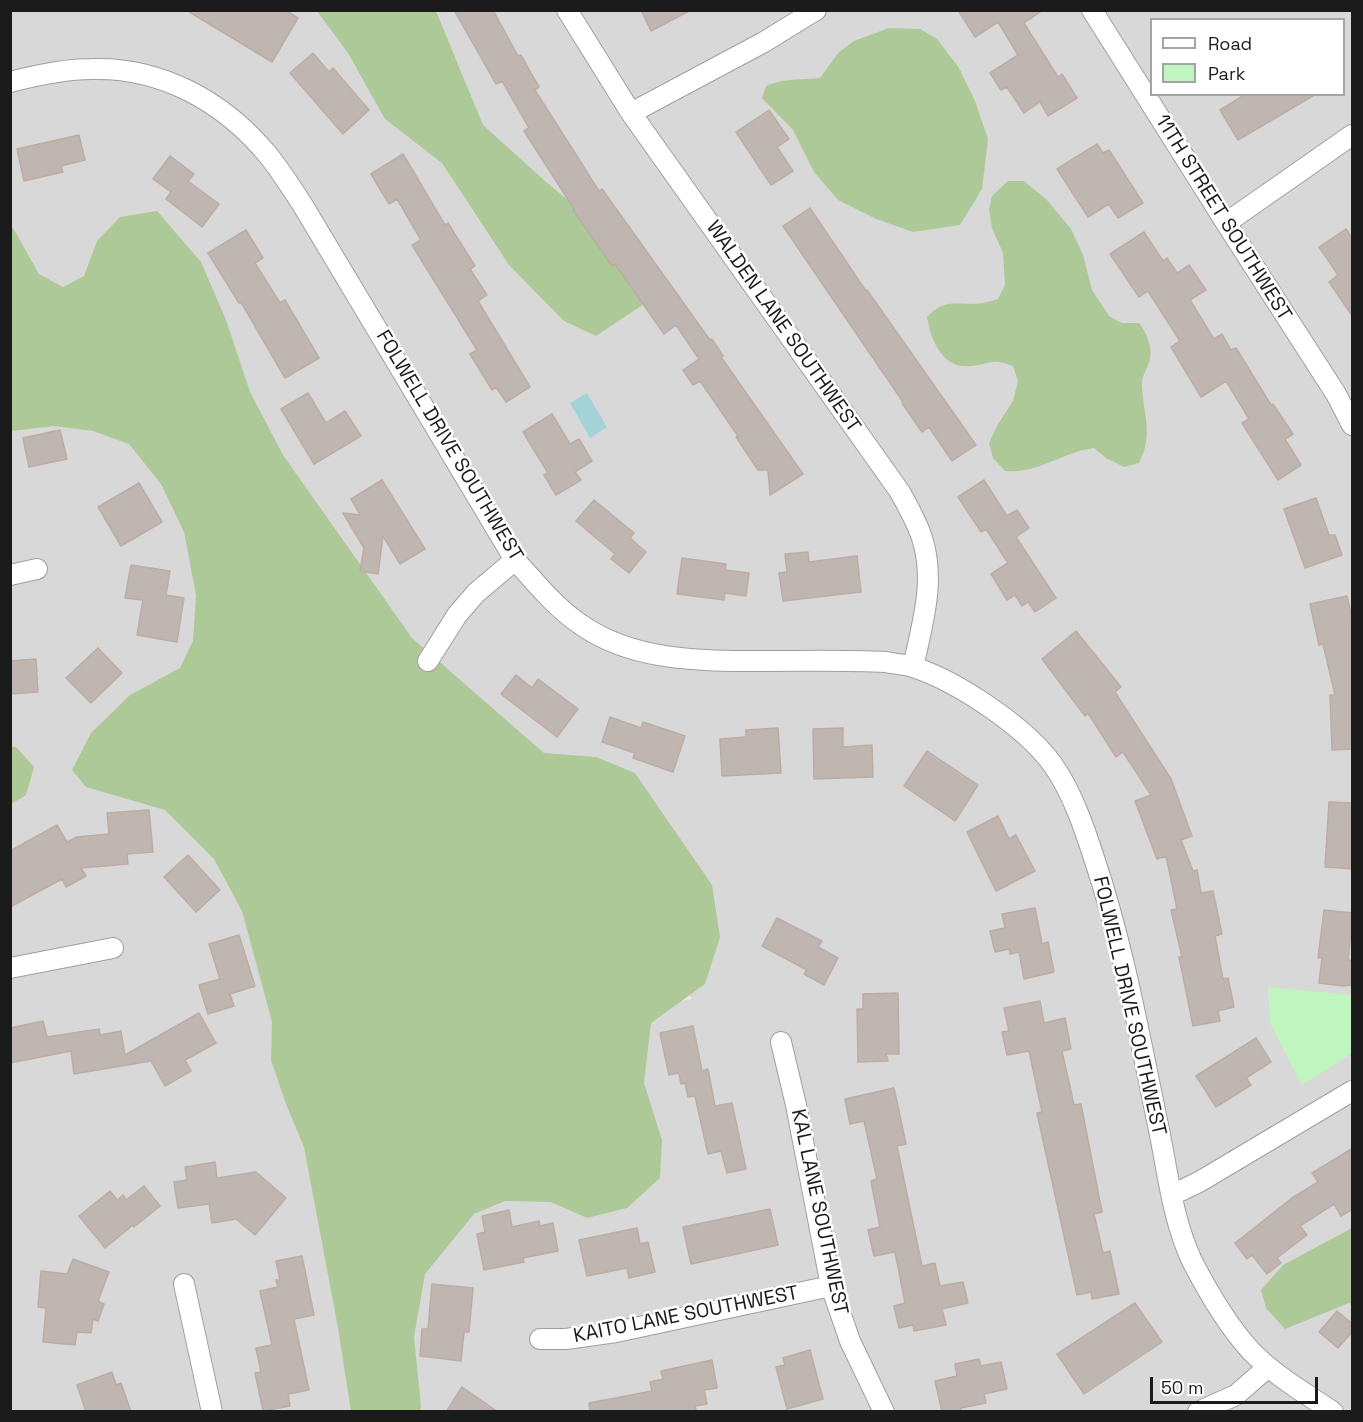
<!DOCTYPE html>
<style>
body{margin:0}
#map{position:relative;width:1363px;height:1422px;overflow:hidden;background:#ece7e1;font-family:"Space Grotesk",sans-serif}
canvas{display:block}
.frame{position:absolute;inset:0;border:12px solid #1b1b1b;pointer-events:none}
.legend{position:absolute;left:1150px;top:18px;width:195px;height:78px;box-sizing:border-box;background:#fff;border:2px solid #a4a4a4;margin:0;padding:8px 10px;list-style:none;font-size:18px;color:#1b1b1b}
.legend li{display:flex;align-items:center;gap:12px;height:30px}
.legend b{width:30px;border:2px solid #a4a4a4}
.scale{position:absolute;left:1150px;top:1377px;width:168px;height:27px;box-sizing:border-box;border:3px solid #1b1b1b;border-top:0;padding-left:8px;font-size:18px;line-height:21px;white-space:nowrap;color:#1b1b1b;-webkit-text-stroke:4px #fff;paint-order:stroke}
</style>
<div id="map">
<canvas width="1363" height="1422"></canvas>
<div class="frame"></div>
<ul class="legend">
<li><b style="height:8px;background:#fff"></b>Road</li>
<li><b style="height:16px;background:#c1f5bf"></b>Park</li>
</ul>
<div class="scale">50 m</div>
</div>
<script>
const ctx = document.querySelector('canvas').getContext('2d');
ctx.lineJoin = 'round';
function fillPath(path, color) {
  ctx.fillStyle = color;
  ctx.fill(path, 'evenodd');
}
function trace(path, color, width, dash) {
  ctx.strokeStyle = color;
  ctx.lineWidth = width;
  ctx.lineCap = dash ? 'butt' : 'round';
  ctx.setLineDash(dash || []);
  ctx.stroke(path);
}
function drawText(font, color, halo, rows, align = 'center') {
  ctx.font = font + ' "Space Grotesk",sans-serif';
  ctx.lineWidth = 5;
  ctx.setLineDash([]);
  ctx.textBaseline = 'middle';
  ctx.strokeStyle = halo;
  ctx.fillStyle = color;
  for (const [text, x, y, turn = 0] of rows) {
    ctx.save();
    ctx.translate(x, y);
    ctx.rotate((+turn || 0) * Math.PI / 180);
    ctx.textAlign = isNaN(turn) ? turn : align;
    if (halo) ctx.strokeText(text, 0, 0);
    ctx.fillText(text, 0, 0);
    ctx.restore();
  }
}
fillPath(new Path2D(`
 M 10,11 L 1352,11 L 1352,1411 L 11,1411 ZM 1152,20 L 1344,20 L 1344,94 L 1152,94 ZM 592,863 L 692,999 L 306,1078 Z`), '#d9d8d8');
fillPath(new Path2D(`
 M 317,11 L 436,11 L 483,125 L 545,181 L 595,223 L 644,304 L 596,336 L 564,321 L 509,265 L 442,163 L 385,119 L 348,53 Z
 M 889,28 L 920,29 L 937,39 L 959,68 L 975,101 L 988,139 L 982,189 L 960,225 L 913,232 L 876,219 L 838,200 L 814,172 L 793,130 L 762,98 L 766,86 C 783,78 802,80 820,78 L 839,52 L 854,41 Z
 M 1008,181 L 1024,181 L 1047,200 L 1071,229 L 1083,255 L 1092,290 L 1109,316 L 1122,323 L 1139,323 C 1147,333 1154,350 1149,362 C 1147,370 1141,377 1142,385 C 1143,415 1154,434 1139,463 L 1124,467 L 1106,458 L 1094,448 C 1063,452 1038,474 1005,471 L 993,458 L 989,443 L 998,424 L 1013,401 L 1018,381 L 1013,366 C 993,358 992,363 972,366 C 943,370 931,341 927,317 C 943,300 953,304 974,304 C 982,304 990,301 998,299 L 1005,285 L 1003,253 L 992,228 L 989,210 L 992,196 Z
 M 157,211 L 201,262 L 226,320 L 250,392 L 283,455 L 412,638 L 544,753 L 596,757 L 635,773 L 712,885 L 720,937 L 705,984 L 651,1023 L 644,1083 L 662,1140 L 660,1178 L 627,1208 L 587,1218 L 551,1202 L 505,1201 L 474,1214 L 425,1274 L 414,1337 L 421,1406 L 420,1411 L 351,1411 L 338,1328 L 304,1147 L 286,1104 L 271,1060 L 272,1022 L 242,911 L 214,859 L 165,810 L 86,787 L 72,770 L 91,733 L 130,695 L 180,668 L 193,641 L 196,595 L 184,532 L 161,484 L 129,444 L 93,431 L 54,426 L 11,431 L 10,227 L 13,228 L 39,274 L 63,287 L 84,276 L 97,241 L 120,217 Z
 M 10,747 L 16,747 L 34,767 L 26,795 L 11,804 Z
 M 1352,1228 L 1352,1304 L 1349,1303 L 1285,1329 L 1266,1308 L 1261,1290 L 1283,1265 Z`), '#adc998');
fillPath(new Path2D(`
 M 1268,987 L 1352,995 L 1352,1053 L 1302,1085 L 1270,1023 Z`), '#c1f5bf');
fillPath(new Path2D(`
 M 587,393 L 607,427 L 590,438 L 570,403 Z`), '#a3d2d8');
const building = new Path2D(`
 M 186,10 L 285,10 L 298,18 L 272,62 Z
 M 454,10 L 493,10 L 518,56 L 521,55 L 539,87 L 535,90 L 599,191 L 602,189 L 710,340 L 712,339 L 723,356 L 721,357 L 803,474 L 770,495 L 768,470 L 758,470 L 736,437 L 738,436 L 700,381 L 693,385 L 683,370 L 699,359 L 676,325 L 664,334 L 615,264 L 612,266 L 573,210 L 574,209 L 524,131 L 529,128 L 502,81 L 496,84 Z
 M 641,10 L 691,10 L 651,31 Z
 M 958,10 L 1043,10 L 1024,23 L 1058,77 L 1062,74 L 1077,98 L 1048,116 L 1040,102 L 1024,113 L 1007,87 L 1001,90 L 990,73 L 1018,55 L 998,22 L 975,37 Z
 M 313,53 L 329,72 L 333,68 L 369,110 L 343,134 L 290,73 Z
 M 1246,94 L 1316,94 L 1238,140 L 1220,110 Z
 M 769,110 L 789,139 L 777,147 L 793,171 L 771,185 L 736,132 Z
 M 79,135 L 85,160 L 61,166 L 63,172 L 24,181 L 17,149 Z
 M 1097,144 L 1103,153 L 1109,150 L 1143,203 L 1118,218 L 1109,204 L 1088,217 L 1057,169 Z
 M 403,154 L 445,225 L 448,223 L 475,266 L 470,269 L 487,295 L 478,301 L 530,387 L 506,402 L 496,387 L 492,390 L 470,354 L 477,350 L 412,245 L 421,240 L 397,199 L 389,204 L 371,174 Z
 M 170,156 L 194,174 L 188,181 L 219,204 L 202,227 L 166,199 L 171,192 L 153,179 Z
 M 810,208 L 866,291 L 867,290 L 976,445 L 952,461 L 929,427 L 922,432 L 902,403 L 903,402 L 783,226 Z
 M 1346,229 L 1353,239 L 1353,317 L 1329,282 L 1338,275 L 1319,247 Z
 M 246,230 L 263,258 L 255,263 L 280,303 L 285,300 L 319,358 L 285,378 L 241,302 L 239,303 L 208,253 Z
 M 1144,232 L 1163,261 L 1167,258 L 1177,273 L 1189,265 L 1206,290 L 1190,300 L 1214,339 L 1222,334 L 1231,350 L 1236,348 L 1271,405 L 1273,404 L 1293,434 L 1285,439 L 1301,465 L 1278,480 L 1242,423 L 1249,419 L 1226,381 L 1201,397 L 1171,347 L 1180,341 L 1148,291 L 1139,297 L 1110,254 Z
 M 308,393 L 326,423 L 345,411 L 361,436 L 314,464 L 281,409 Z
 M 552,414 L 570,444 L 579,439 L 592,461 L 575,472 L 581,480 L 556,495 L 544,475 L 548,473 L 523,432 Z
 M 60,430 L 67,459 L 29,467 L 23,438 Z
 M 382,480 L 425,549 L 400,564 L 383,536 L 378,574 L 360,571 L 364,548 L 343,513 L 360,515 L 351,499 Z
 M 984,480 L 1007,516 L 1017,510 L 1029,528 L 1016,537 L 1056,598 L 1035,612 L 1028,602 L 1022,606 L 1015,595 L 1007,600 L 991,574 L 1008,563 L 986,529 L 981,532 L 958,497 Z
 M 139,483 L 162,522 L 121,546 L 98,507 Z
 M 1316,498 L 1329,535 L 1335,535 L 1342,555 L 1305,568 L 1284,509 Z
 M 594,500 L 634,533 L 630,538 L 646,552 L 629,573 L 611,559 L 615,554 L 576,521 Z
 M 808,552 L 809,562 L 857,556 L 861,592 L 783,601 L 779,573 L 787,572 L 785,554 Z
 M 682,558 L 726,564 L 725,570 L 749,573 L 746,596 L 725,593 L 724,600 L 677,594 Z
 M 131,565 L 170,571 L 166,595 L 184,598 L 177,642 L 137,635 L 143,600 L 125,598 Z
 M 1347,596 L 1353,622 L 1353,749 L 1332,750 L 1330,695 L 1335,695 L 1323,644 L 1319,645 L 1310,604 Z
 M 1076,631 L 1121,687 L 1115,692 L 1171,779 L 1192,836 L 1181,840 L 1193,871 L 1197,870 L 1201,893 L 1213,891 L 1222,934 L 1215,936 L 1223,979 L 1228,978 L 1234,1007 L 1218,1011 L 1220,1021 L 1193,1026 L 1179,957 L 1182,957 L 1171,910 L 1177,909 L 1166,856 L 1157,859 L 1135,801 L 1151,795 L 1123,752 L 1116,757 L 1088,713 L 1085,716 L 1042,659 Z
 M 98,648 L 122,673 L 91,703 L 66,678 Z
 M 36,659 L 38,692 L 10,694 L 10,661 Z
 M 516,675 L 532,688 L 538,679 L 578,709 L 557,737 L 501,694 Z
 M 610,717 L 641,728 L 643,722 L 685,736 L 673,772 L 633,758 L 635,753 L 602,742 Z
 M 778,728 L 781,773 L 722,776 L 720,739 L 746,737 L 746,730 Z
 M 843,728 L 843,747 L 872,745 L 873,777 L 814,779 L 813,729 Z
 M 927,751 L 978,785 L 955,821 L 904,786 Z
 M 1329,802 L 1353,803 L 1353,869 L 1325,867 Z
 M 149,810 L 153,852 L 127,854 L 128,864 L 81,868 L 86,876 L 66,887 L 62,879 L 10,907 L 10,851 L 57,825 L 67,842 L 77,837 L 109,834 L 107,813 Z
 M 998,816 L 1009,839 L 1016,835 L 1035,871 L 996,891 L 967,832 Z
 M 188,855 L 220,890 L 196,912 L 164,877 Z
 M 1035,908 L 1042,944 L 1048,942 L 1054,972 L 1024,979 L 1019,952 L 1010,954 L 1009,949 L 995,952 L 990,931 L 1005,928 L 1002,914 Z
 M 1324,910 L 1353,913 L 1348,960 L 1353,961 L 1351,985 L 1343,986 L 1319,983 L 1322,958 L 1318,958 Z
 M 777,918 L 822,941 L 818,947 L 838,958 L 824,985 L 804,974 L 807,970 L 762,946 Z
 M 239,935 L 255,986 L 230,994 L 234,1006 L 208,1014 L 199,985 L 220,979 L 209,944 Z
 M 898,993 L 899,1054 L 886,1054 L 888,1061 L 858,1062 L 857,1009 L 863,1009 L 863,994 Z
 M 1040,1001 L 1044,1023 L 1065,1018 L 1071,1049 L 1062,1051 L 1074,1105 L 1081,1104 L 1102,1212 L 1094,1214 L 1103,1253 L 1110,1251 L 1119,1294 L 1092,1299 L 1091,1292 L 1077,1295 L 1037,1113 L 1042,1112 L 1029,1051 L 1007,1055 L 1002,1032 L 1009,1031 L 1004,1008 Z
 M 199,1013 L 216,1043 L 185,1060 L 191,1071 L 165,1086 L 151,1061 L 74,1074 L 71,1051 L 10,1063 L 10,1028 L 43,1021 L 47,1037 L 99,1029 L 100,1035 L 121,1031 L 125,1055 Z
 M 693,1026 L 702,1071 L 708,1069 L 715,1106 L 732,1103 L 746,1169 L 727,1173 L 721,1151 L 708,1154 L 695,1096 L 688,1097 L 685,1083 L 681,1084 L 679,1073 L 669,1075 L 660,1033 Z
 M 1256,1038 L 1271,1062 L 1246,1078 L 1251,1085 L 1216,1107 L 1196,1076 Z
 M 894,1088 L 906,1144 L 897,1146 L 922,1266 L 935,1263 L 940,1286 L 963,1282 L 968,1303 L 942,1309 L 946,1325 L 914,1331 L 913,1325 L 899,1328 L 894,1306 L 905,1303 L 895,1252 L 874,1256 L 868,1230 L 880,1227 L 871,1181 L 877,1179 L 864,1121 L 850,1124 L 845,1099 Z
 M 1353,1148 L 1353,1209 L 1341,1216 L 1334,1204 L 1300,1226 L 1307,1235 L 1277,1258 L 1281,1263 L 1267,1274 L 1252,1255 L 1247,1259 L 1235,1243 L 1292,1198 L 1318,1182 L 1312,1173 Z
 M 215,1162 L 217,1178 L 256,1172 L 286,1198 L 255,1235 L 236,1219 L 212,1223 L 209,1204 L 178,1208 L 174,1182 L 187,1180 L 185,1167 Z
 M 144,1186 L 160,1206 L 134,1227 L 133,1225 L 105,1248 L 79,1216 L 110,1191 L 117,1200 L 123,1195 L 126,1200 Z
 M 770,1209 L 778,1245 L 691,1264 L 683,1227 Z
 M 509,1210 L 512,1227 L 539,1221 L 540,1226 L 553,1223 L 558,1251 L 523,1258 L 524,1262 L 484,1270 L 477,1234 L 485,1232 L 482,1216 Z
 M 637,1228 L 640,1244 L 648,1242 L 655,1272 L 629,1278 L 627,1268 L 587,1276 L 579,1240 Z
 M 302,1256 L 314,1315 L 294,1319 L 309,1390 L 288,1394 L 290,1406 L 263,1411 L 255,1373 L 261,1372 L 256,1348 L 272,1345 L 260,1291 L 278,1287 L 276,1280 L 280,1280 L 276,1261 Z
 M 73,1259 L 109,1272 L 98,1301 L 104,1304 L 98,1321 L 93,1319 L 91,1333 L 77,1332 L 75,1345 L 43,1342 L 46,1308 L 38,1307 L 41,1271 L 67,1274 Z
 M 432,1284 L 473,1288 L 469,1332 L 464,1332 L 461,1361 L 420,1356 L 422,1329 L 428,1329 Z
 M 1135,1303 L 1162,1342 L 1084,1394 L 1057,1354 Z
 M 1337,1311 L 1353,1324 L 1353,1331 L 1338,1348 L 1319,1332 Z
 M 810,1350 L 823,1399 L 787,1409 L 776,1367 L 785,1365 L 783,1358 Z
 M 979,1359 L 981,1366 L 1001,1362 L 1007,1389 L 984,1394 L 986,1403 L 961,1408 L 961,1412 L 942,1412 L 935,1381 L 957,1376 L 955,1364 Z
 M 712,1360 L 717,1388 L 704,1390 L 707,1404 L 695,1406 L 696,1411 L 590,1412 L 589,1403 L 652,1391 L 650,1382 L 663,1379 L 661,1371 Z
 M 112,1372 L 116,1385 L 121,1383 L 131,1412 L 86,1412 L 77,1385 Z
 M 462,1387 L 498,1412 L 446,1412 Z`);
fillPath(building, '#c0b6b1');
trace(building, '#bdaca4', 1.5);
const street = new Path2D(`
 M 567,10 L 631,113 L 900,492 C 908,507 917,522 922,538 C 936,581 922,625 913,667
 M 1092,10 L 1226,223 L 1336,394 L 1352,425
 M 10,82 C 37,75 65,69 92,69 C 162,67 224,102 268,155 C 280,170 291,187 302,204 L 515,560 C 535,582 555,607 580,624 C 633,662 704,661 766,661 C 806,661 846,660 886,662 C 894,664 904,664 913,667 C 957,681 1026,727 1053,765 C 1072,792 1084,827 1094,858 C 1124,947 1140,1039 1159,1130 C 1168,1174 1173,1221 1192,1261 C 1208,1292 1227,1325 1251,1351 C 1274,1375 1305,1393 1333,1412
 M 631,113 L 764,42 L 816,10
 M 1226,223 L 1352,135
 M 10,575 L 37,569
 M 428,661 L 457,615 L 476,593 L 515,560
 M 10,968 L 113,948
 M 781,1042 L 796,1105 L 831,1286 L 850,1341 L 884,1412
 M 1172,1195 L 1199,1182 L 1352,1091
 M 184,1284 L 212,1412
 M 540,1339 L 566,1339 L 616,1332 L 831,1286
 M 1198,1412 L 1236,1395 L 1268,1367`);
trace(street, '#9f9f9f', 22);
trace(street, '#fff', 20);
drawText('20px', '#1b1b1b', '#fff', [
 ["11TH STREET SOUTHWEST",1223,218,58],
 ["WALDEN LANE SOUTHWEST",783,327,55],
 ["FOLWELL DRIVE SOUTHWEST",449,446,59],
 ["FOLWELL DRIVE SOUTHWEST",1129,1006,77],
 ["KAL LANE SOUTHWEST",819,1212,78],
 ["KAITO LANE SOUTHWEST",686,1315,-11]
]);
</script>
